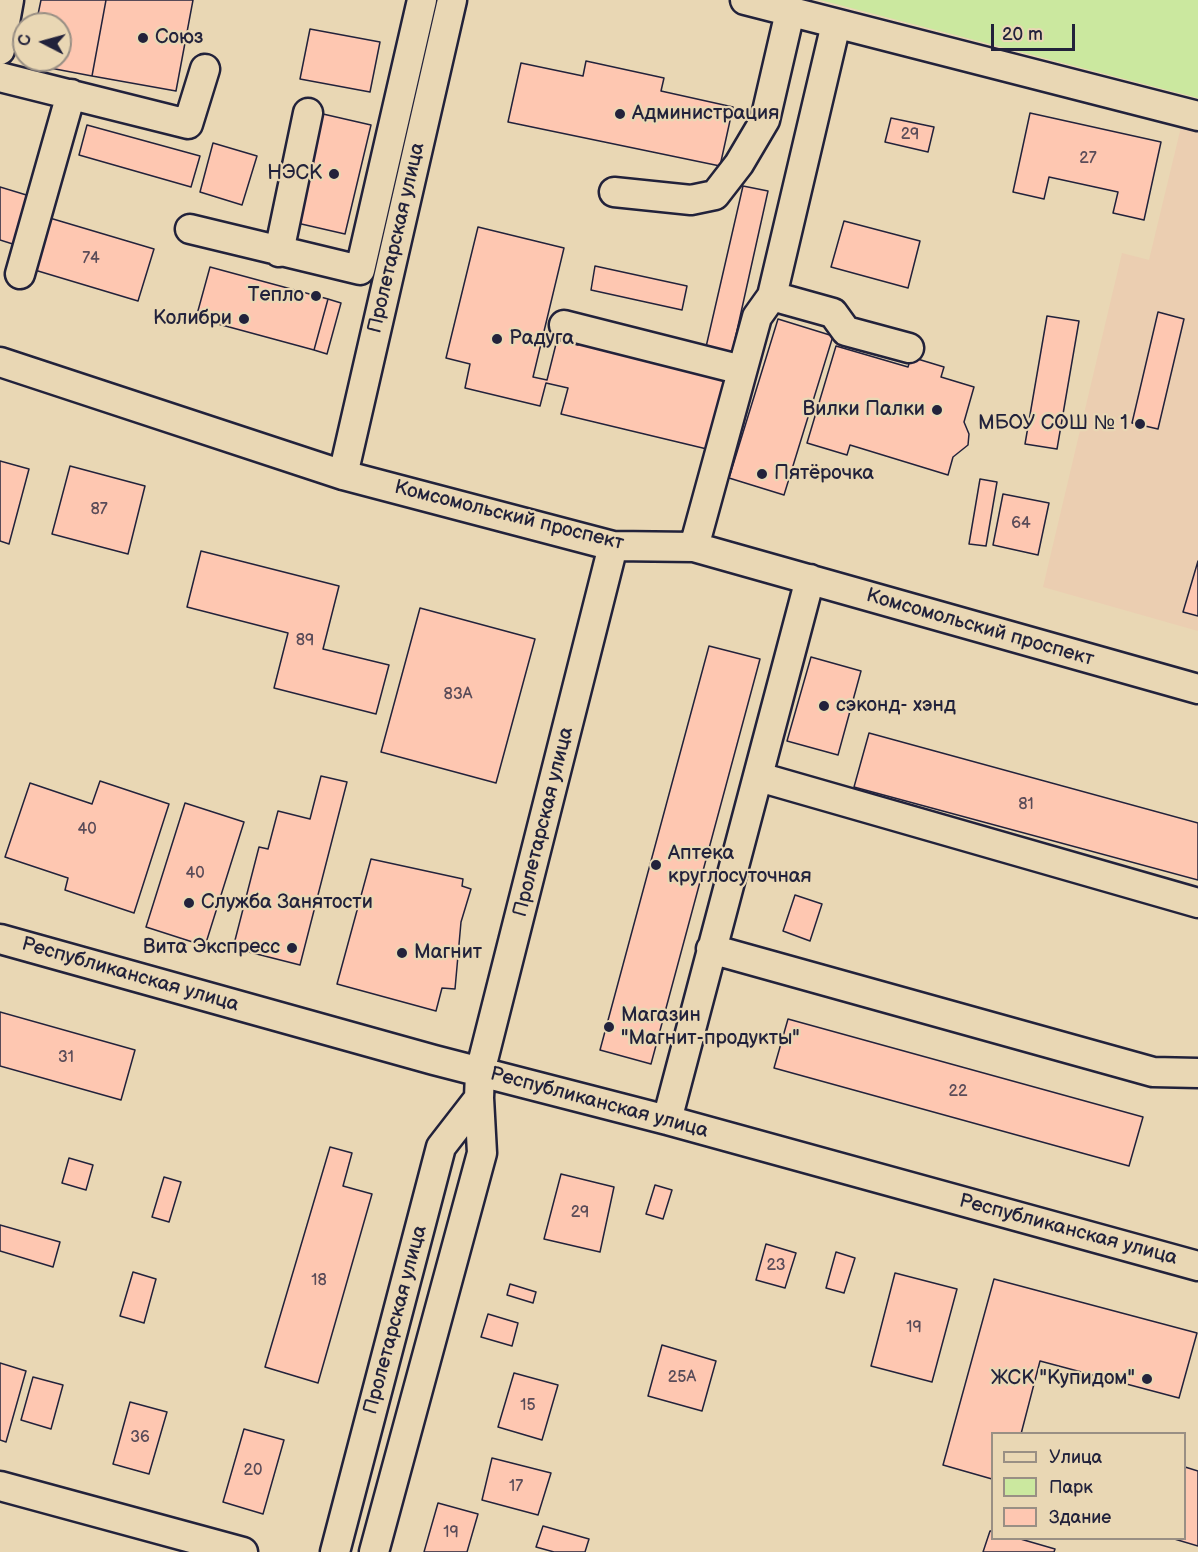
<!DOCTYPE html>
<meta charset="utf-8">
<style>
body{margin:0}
#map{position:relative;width:1198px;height:1552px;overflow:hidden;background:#e9d7b4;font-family:"Balsamiq Sans",sans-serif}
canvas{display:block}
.legend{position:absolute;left:991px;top:1432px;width:195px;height:108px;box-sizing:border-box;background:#e9d7b4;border:2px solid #998f84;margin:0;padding:8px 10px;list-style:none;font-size:18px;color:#22223b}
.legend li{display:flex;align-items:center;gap:12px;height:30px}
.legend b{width:30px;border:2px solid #998f84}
.north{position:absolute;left:12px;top:12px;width:60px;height:60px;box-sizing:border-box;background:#e9d7b4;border:2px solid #998f84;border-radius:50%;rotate:276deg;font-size:16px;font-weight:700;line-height:24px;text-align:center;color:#22223b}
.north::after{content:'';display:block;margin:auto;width:21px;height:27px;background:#22223b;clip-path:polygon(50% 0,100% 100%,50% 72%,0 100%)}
.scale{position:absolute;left:991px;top:24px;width:84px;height:27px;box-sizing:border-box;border:3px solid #22223b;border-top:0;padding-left:8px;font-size:18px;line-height:21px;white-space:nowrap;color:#22223b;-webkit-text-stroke:4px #e9d7b4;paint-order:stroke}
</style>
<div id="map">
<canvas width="1198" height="1552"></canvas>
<ul class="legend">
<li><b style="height:8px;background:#e9d7b4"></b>Улица</li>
<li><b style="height:16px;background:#cbe89f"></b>Парк</li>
<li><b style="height:16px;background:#fec7b1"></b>Здание</li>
</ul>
<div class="north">С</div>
<div class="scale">20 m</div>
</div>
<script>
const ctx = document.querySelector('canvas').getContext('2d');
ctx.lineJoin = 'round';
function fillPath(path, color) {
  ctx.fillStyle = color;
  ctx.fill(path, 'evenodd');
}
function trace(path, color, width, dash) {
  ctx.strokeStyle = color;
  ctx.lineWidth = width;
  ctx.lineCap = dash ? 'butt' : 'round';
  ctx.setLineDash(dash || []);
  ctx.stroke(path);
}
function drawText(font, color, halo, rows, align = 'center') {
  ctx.font = font + ' "Balsamiq Sans",sans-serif';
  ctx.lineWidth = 4.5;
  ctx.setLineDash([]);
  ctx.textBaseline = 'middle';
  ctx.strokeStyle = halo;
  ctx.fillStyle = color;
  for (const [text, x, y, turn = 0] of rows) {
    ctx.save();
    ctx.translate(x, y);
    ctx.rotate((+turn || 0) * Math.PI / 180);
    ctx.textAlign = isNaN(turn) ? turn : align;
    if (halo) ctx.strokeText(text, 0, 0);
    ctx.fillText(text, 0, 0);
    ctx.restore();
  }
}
fillPath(new Path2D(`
 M 1181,127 L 1198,131 L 1198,631 L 1043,587 L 1122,253 L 1149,260 Z`), '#ebceb1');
fillPath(new Path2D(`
 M 820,0 L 1198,0 L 1198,98 Z`), '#cbe89f');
const building = new Path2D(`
 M 41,0 L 106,0 L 92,76 L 29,64 L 29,60 L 60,60 L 60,24 L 36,24 Z
 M 106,0 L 193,0 L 176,91 L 92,76 Z
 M 310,29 L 380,42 L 370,92 L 300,79 Z
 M 586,61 L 664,78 L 661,91 L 733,107 L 720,166 L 508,122 L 521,63 L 583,76 Z
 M 1030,113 L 1161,142 L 1144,220 L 1113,213 L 1118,192 L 1049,177 L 1044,199 L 1013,192 Z
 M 323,114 L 371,125 L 345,234 L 297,223 Z
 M 891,118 L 934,127 L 928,152 L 885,142 Z
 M 87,125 L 200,156 L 191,187 L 79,155 Z
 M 213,143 L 257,156 L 242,205 L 200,192 Z
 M 743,186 L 768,191 L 732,353 L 706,347 Z
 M 0,187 L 33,197 L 19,246 L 0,240 Z
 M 43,216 L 154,249 L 138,301 L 28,268 Z
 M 844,221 L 920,241 L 908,288 L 831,267 Z
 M 478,227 L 564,248 L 533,377 L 547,380 L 557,340 L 578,345 L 579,338 L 729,374 L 711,450 L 561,414 L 568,388 L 546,383 L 540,406 L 465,388 L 470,364 L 446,358 Z
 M 595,266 L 687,286 L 682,310 L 591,290 Z
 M 210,267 L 328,299 L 314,350 L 196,318 Z
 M 328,299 L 341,303 L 327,354 L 314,350 Z
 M 1158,312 L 1184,319 L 1158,429 L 1132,423 Z
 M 1047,316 L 1079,321 L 1057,449 L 1025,444 Z
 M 778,319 L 833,336 L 784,495 L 729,478 Z
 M 836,346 L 908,367 L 911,357 L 944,367 L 941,377 L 974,387 L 964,422 L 969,434 L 968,445 L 953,457 L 948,475 L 850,445 L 847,455 L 807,443 Z
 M 0,461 L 29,469 L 9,544 L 0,541 Z
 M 70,466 L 145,486 L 128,554 L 52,534 Z
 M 980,479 L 997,482 L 986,546 L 969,544 Z
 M 1003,494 L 1049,503 L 1038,555 L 993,545 Z
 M 201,551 L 339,586 L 323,649 L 389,665 L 376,714 L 274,688 L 288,633 L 187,607 Z
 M 1198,561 L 1198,616 L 1183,612 Z
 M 420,608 L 535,639 L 496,783 L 381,752 Z
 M 709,646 L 760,659 L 651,1064 L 600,1050 Z
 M 811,657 L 861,671 L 838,755 L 787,741 Z
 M 869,733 L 1198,823 L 1198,880 L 854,787 Z
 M 321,776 L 347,782 L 300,965 L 233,948 L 259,847 L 268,849 L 278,811 L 310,819 Z
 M 100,781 L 169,804 L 134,913 L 65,890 L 68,878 L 5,857 L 30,783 L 92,804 Z
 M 185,803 L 244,822 L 205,946 L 146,927 Z
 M 371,859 L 463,879 L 462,886 L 471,889 L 461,922 L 455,989 L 442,988 L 436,1011 L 337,984 Z
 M 795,895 L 822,904 L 810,941 L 783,931 Z
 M 0,1012 L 135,1050 L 121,1100 L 0,1066 Z
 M 788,1019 L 1143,1117 L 1129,1166 L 774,1068 Z
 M 330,1147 L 352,1153 L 343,1186 L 372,1194 L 318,1383 L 265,1367 Z
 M 69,1158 L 93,1165 L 86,1190 L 62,1183 Z
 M 561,1174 L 614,1187 L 600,1252 L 544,1239 Z
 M 164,1177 L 181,1182 L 169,1222 L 152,1217 Z
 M 655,1185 L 672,1190 L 663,1219 L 646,1214 Z
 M 0,1225 L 60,1242 L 53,1267 L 0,1251 Z
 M 766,1244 L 796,1253 L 785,1288 L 756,1280 Z
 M 836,1252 L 855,1258 L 844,1293 L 826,1288 Z
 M 133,1272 L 156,1279 L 144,1323 L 120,1316 Z
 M 895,1273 L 957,1289 L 932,1382 L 871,1366 Z
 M 994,1279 L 1197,1333 L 1179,1398 L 1040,1361 L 1021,1434 L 992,1434 L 992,1479 L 943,1465 Z
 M 510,1284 L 536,1292 L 533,1303 L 507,1295 Z
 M 488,1314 L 518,1323 L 512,1346 L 481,1337 Z
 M 662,1345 L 716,1361 L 702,1411 L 648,1396 Z
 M 0,1363 L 26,1371 L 6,1442 L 0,1440 Z
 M 514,1373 L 558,1385 L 542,1440 L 498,1427 Z
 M 33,1377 L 63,1385 L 51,1429 L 21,1420 Z
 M 130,1402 L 167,1412 L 149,1474 L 113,1464 Z
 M 244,1429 L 284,1440 L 263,1514 L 223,1502 Z
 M 492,1458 L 551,1473 L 538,1515 L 482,1500 Z
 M 1185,1467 L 1198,1471 L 1198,1546 L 1171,1538 L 1184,1538 Z
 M 438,1503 L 478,1514 L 467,1552 L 424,1552 Z
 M 543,1526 L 589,1539 L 585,1552 L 554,1552 L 536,1547 Z
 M 990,1531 L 992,1531 L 992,1538 L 1017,1538 L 1055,1549 L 1054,1552 L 983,1552 Z`);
fillPath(building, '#fec7b1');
trace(building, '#22223b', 1.5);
const minor = new Path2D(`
 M 745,0 L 1198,116
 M 0,50 L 9,0
 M 0,77 L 188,124 L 205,69
 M 614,192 L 691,200 L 715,195 L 739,164 L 765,120 L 790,12
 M 190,229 L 360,270 L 422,0
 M 279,252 L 308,113
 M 20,274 L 71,94
 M 772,296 L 833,313 L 846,331 L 909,348
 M 564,325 L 742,370
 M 0,362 L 343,475 L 613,546 L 694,547 L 1198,689
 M 343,475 L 452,0
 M 694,547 L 757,317 L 772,296 L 836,24
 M 759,777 L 1198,903
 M 0,939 L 434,1060 L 667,1120 L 1198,1266
 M 711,949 L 1153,1072 L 1198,1073
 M 667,1120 L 810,579
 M 0,1486 L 243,1552
 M 335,1552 L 441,1147 L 479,1098
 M 374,1552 L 482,1153 L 479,1098 L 480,1072 L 613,546`);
trace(minor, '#22223b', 33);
trace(minor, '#e9d7b4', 28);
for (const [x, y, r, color] of [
 [143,38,6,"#22223b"],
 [620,114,6,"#22223b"],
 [334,174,6,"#22223b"],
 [316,296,6,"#22223b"],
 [244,319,6,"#22223b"],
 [497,339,6,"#22223b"],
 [937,410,6,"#22223b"],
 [1140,424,6,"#22223b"],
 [762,474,6,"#22223b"],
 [824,706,6,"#22223b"],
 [656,865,6,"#22223b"],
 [189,903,6,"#22223b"],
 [292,948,6,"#22223b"],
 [402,953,6,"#22223b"],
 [609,1027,6,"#22223b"],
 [1147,1379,6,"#22223b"]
]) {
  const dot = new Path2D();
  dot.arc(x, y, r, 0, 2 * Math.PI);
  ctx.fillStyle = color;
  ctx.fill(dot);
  trace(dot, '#e9d7b4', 2);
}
drawText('16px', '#594b58', null, [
 ["29",910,135],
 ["27",1088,159],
 ["74",91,259],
 ["87",99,510],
 ["64",1021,524],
 ["89",305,641],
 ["83А",458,695],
 ["81",1026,805],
 ["40",87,830],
 ["40",195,874],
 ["31",66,1058],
 ["22",958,1092],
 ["29",580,1213],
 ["23",776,1266],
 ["18",319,1281],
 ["19",914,1328],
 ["25А",682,1378],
 ["15",528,1406],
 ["36",140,1438],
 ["20",253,1471],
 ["17",516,1487],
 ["19",451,1533]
]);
drawText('20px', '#22223b', '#e9d7b4', [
 ["Союз",155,38],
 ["Администрация",632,114],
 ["НЭСК",322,174,"right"],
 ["Тепло",304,296,"right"],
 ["Колибри",232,319,"right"],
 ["Радуга",509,339],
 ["Вилки Палки",925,410,"right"],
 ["МБОУ СОШ № 1",1128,424,"right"],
 ["Пятёрочка",774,474],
 ["сэконд- хэнд",836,706],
 ["Аптека",668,854],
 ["круглосуточная",668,877],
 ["Служба Занятости",201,903],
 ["Вита Экспресс",280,948,"right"],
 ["Магнит",414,953],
 ["Магазин",621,1016],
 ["\"Магнит-продукты\"",621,1039],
 ["ЖСК \"Купидом\"",1135,1379,"right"]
], 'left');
drawText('20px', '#22223b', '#e9d7b4', [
 ["Пролетарская улица",397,238,-77],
 ["Комсомольский проспект",509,516,14],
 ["Комсомольский проспект",980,628,16],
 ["Пролетарская улица",544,822,-76],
 ["Республиканская улица",130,975,16],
 ["Республиканская улица",599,1103,15],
 ["Республиканская улица",1068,1230,15],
 ["Пролетарская улица",396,1320,-75]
]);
</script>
